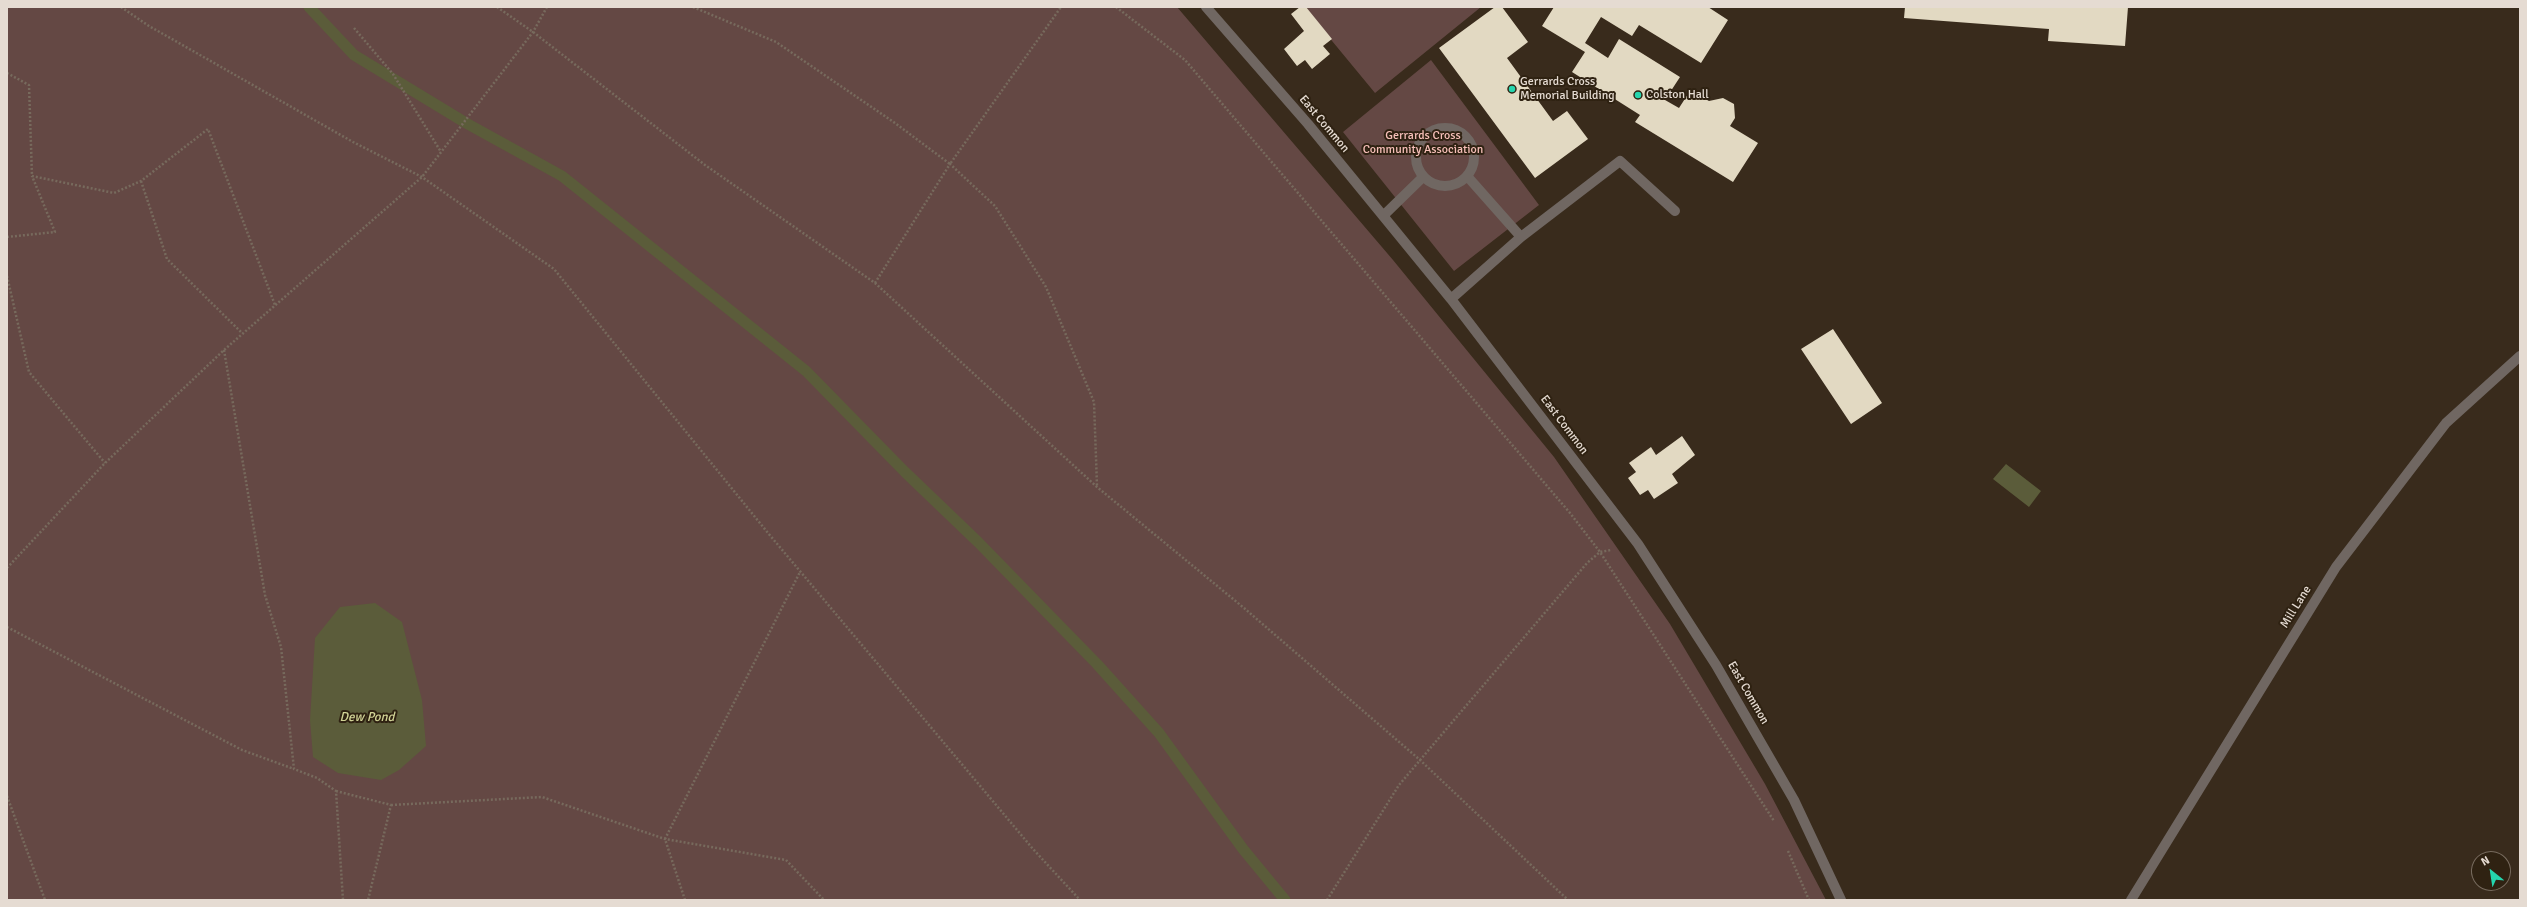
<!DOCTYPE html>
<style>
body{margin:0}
#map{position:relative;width:2527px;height:907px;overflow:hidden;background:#392b1c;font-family:Signika,sans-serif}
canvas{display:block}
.frame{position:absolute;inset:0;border:8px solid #e5dbd2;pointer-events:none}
.north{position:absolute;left:2471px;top:851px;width:40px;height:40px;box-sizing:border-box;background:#2f2212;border:1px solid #786c5f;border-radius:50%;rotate:330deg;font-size:11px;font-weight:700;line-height:16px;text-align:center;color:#e5dbd2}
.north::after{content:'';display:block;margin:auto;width:14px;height:18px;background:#25d5ae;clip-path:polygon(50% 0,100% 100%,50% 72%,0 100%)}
</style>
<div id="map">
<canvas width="2527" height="907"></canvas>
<div class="frame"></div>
<div class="north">N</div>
</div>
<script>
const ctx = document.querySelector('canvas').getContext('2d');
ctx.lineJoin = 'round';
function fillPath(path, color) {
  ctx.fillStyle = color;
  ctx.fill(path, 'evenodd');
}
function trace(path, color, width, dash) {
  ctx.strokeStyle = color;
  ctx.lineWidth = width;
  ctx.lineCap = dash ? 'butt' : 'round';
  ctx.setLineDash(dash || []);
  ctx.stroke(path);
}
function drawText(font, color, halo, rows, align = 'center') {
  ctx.font = font + ' Signika,sans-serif';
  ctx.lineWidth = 4;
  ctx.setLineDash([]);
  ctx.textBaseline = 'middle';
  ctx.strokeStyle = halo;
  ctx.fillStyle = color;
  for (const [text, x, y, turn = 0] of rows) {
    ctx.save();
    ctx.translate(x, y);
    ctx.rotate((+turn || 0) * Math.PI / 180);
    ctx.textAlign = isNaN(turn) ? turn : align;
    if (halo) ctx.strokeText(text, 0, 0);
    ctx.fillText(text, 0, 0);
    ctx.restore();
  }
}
fillPath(new Path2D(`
 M 7,7 L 1177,7 L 1393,260 L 1554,457 L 1670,624 L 1765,784 L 1826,900 L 7,900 Z
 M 1304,7 L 1481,7 L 1375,93 Z
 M 1431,60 L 1539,205 L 1454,271 L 1343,132 Z`), '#644844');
fillPath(new Path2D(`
 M 2006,464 L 2041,491 L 2029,507 L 1993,479 Z
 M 375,603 L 402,622 L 422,700 L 426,746 L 399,770 L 381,780 L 338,773 L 313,757 L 310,720 L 315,638 L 340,607 Z`), '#5b5c3a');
trace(new Path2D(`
 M 309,7 L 354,55 L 466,123 L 562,176 L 806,371 L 905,472 L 978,542 L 1097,664 L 1159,733 L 1243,849 L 1285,900`), '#5b5c3a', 11);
fillPath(new Path2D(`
 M 1300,7 L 1306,7 L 1332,39 L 1323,46 L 1330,54 L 1312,69 L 1305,60 L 1297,66 L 1284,49 L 1304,31 L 1291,14 Z
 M 1495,7 L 1502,7 L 1528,42 L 1507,58 L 1553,121 L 1567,111 L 1588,139 L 1535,178 L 1439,48 Z
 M 1554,7 L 1708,7 L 1728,20 L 1701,63 L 1639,25 L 1632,36 L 1601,17 L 1585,43 L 1608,58 L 1619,39 L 1680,77 L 1665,100 L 1679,108 L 1690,91 L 1709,101 L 1723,98 L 1734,104 L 1735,118 L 1730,126 L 1758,143 L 1733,182 L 1635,122 L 1640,115 L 1572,72 L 1585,52 L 1542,26 Z
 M 1905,7 L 2128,7 L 2125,46 L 2048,41 L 2049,29 L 1904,18 Z
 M 1833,329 L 1882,403 L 1851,424 L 1801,349 Z
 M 1682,436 L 1695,455 L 1672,474 L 1678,483 L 1654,499 L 1648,490 L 1640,495 L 1628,478 L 1636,472 L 1629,463 L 1651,447 L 1656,455 Z`), '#e2d9c2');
trace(new Path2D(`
 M 121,7 L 149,26 L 353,142 L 422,177 L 554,269 L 768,533 L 1033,849 L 1080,900
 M 497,7 L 533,32 L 705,165 L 875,283 L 1097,487 L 1244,608 L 1420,760 L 1568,900
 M 693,7 L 776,42 L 895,123 L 950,164 L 1061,7
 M 1116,7 L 1185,60 L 1570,513 L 1600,552 L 1774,821
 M 354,28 L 393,74 L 441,152
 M 7,73 L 29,85 L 32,176 L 114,193 L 141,181 L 208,129 L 275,305
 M 141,181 L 167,259 L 242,333
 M 7,237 L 55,232 L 32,176
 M 7,276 L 29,372 L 105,463
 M 875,283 L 950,164 L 995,206 L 1046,287 L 1094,402 L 1097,486
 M 224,350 L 265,595 L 281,647 L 294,769 L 317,778 L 336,791 L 343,900
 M 7,568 L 105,463 L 224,350 L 422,177 L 533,32 L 547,7
 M 7,627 L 242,750 L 294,769
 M 336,791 L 391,805 L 368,900
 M 7,796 L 45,900
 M 391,805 L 542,797 L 665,839 L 786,860 L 824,900
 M 1788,851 L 1809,900
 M 685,900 L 665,839 L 800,572
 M 1327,900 L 1399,785 L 1587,563 L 1600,552 L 1611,550`), '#776a5d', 2.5, [2, 2]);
trace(new Path2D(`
 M 1206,7 L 1308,124 L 1451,299 L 1638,544 L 1716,665 L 1794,800 L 1841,900
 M1416 157a29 29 0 1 1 58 0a29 29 0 1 1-58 0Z
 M 1383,216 L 1423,177
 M 1521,237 L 1620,161 L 1675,211
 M 1451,299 L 1521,237 L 1467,176
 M 2131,900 L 2336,567 L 2446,423 L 2520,356`), '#706762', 10);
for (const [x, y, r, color] of [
 [1512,89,4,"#25d5ae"],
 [1638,95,4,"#25d5ae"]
]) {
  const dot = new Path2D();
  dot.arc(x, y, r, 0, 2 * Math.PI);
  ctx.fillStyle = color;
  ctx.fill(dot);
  trace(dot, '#2f2212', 1.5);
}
drawText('12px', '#e5dbd2', '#2f2212', [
 ["Gerrards Cross",1520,82],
 ["Memorial Building",1520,96],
 ["Colston Hall",1646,95]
], 'left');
drawText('12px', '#e5dbd2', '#2f2212', [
 ["East Common",1324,124,50],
 ["East Common",1564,425,53],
 ["Mill Lane",2296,607,-58],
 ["East Common",1748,693,60]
]);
drawText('12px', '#f8c1ba', '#2f2212', [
 ["Gerrards Cross",1423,136],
 ["Community Association",1423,150]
]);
drawText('italic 13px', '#d1d396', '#2f2212', [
 ["Dew Pond",367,718]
]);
</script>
